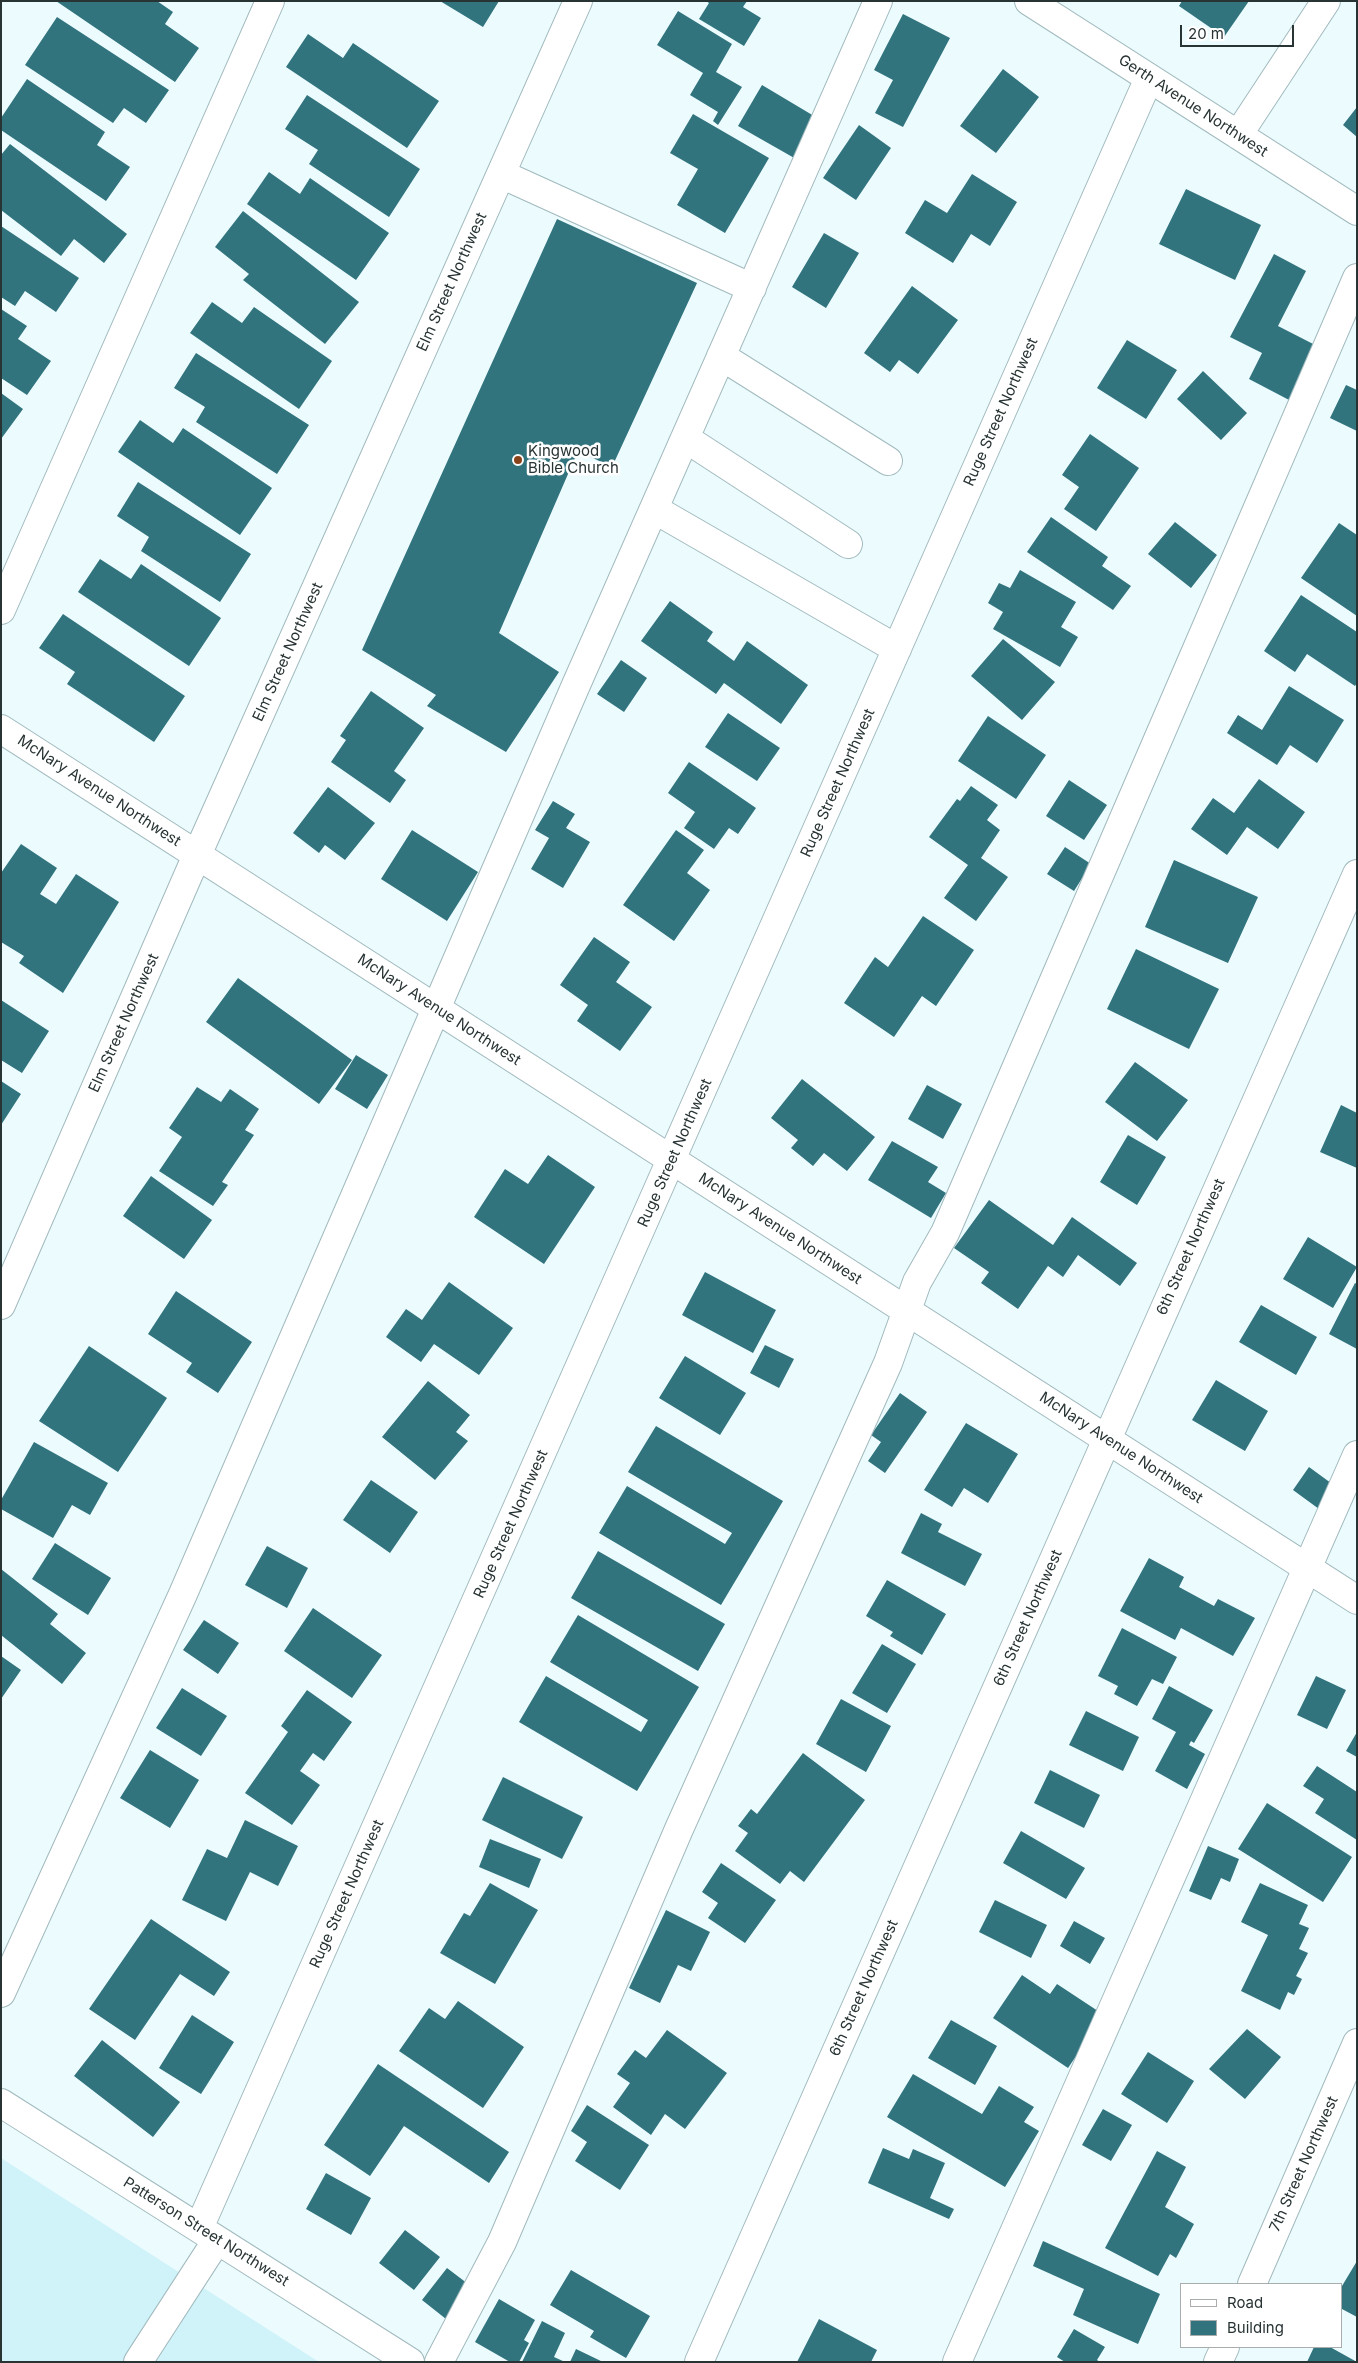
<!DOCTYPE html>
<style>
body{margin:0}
#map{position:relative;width:1358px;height:2363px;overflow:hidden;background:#ecfbfe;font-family:Inter,sans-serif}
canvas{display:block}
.frame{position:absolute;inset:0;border:2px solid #283334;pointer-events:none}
.legend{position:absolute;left:1180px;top:2283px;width:162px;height:65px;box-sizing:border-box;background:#fff;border:1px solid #a9adae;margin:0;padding:6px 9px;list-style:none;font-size:15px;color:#283334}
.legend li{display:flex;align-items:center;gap:10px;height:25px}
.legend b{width:25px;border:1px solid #a9adae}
.scale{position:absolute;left:1180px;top:25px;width:114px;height:22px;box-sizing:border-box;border:2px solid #283334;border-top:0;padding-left:6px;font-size:15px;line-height:18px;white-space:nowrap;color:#283334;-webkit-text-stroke:4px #fff;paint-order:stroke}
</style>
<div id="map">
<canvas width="1358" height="2363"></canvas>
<div class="frame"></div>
<ul class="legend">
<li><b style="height:6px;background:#fff"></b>Road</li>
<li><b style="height:14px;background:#31747e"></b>Building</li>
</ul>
<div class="scale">20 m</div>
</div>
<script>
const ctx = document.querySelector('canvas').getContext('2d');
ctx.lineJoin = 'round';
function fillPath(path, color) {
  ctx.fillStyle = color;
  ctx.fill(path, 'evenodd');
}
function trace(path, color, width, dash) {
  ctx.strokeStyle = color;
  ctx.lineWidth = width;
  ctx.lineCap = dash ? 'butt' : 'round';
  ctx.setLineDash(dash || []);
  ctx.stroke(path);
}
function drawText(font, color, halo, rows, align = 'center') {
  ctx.font = font + ' Inter,sans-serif';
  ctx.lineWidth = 5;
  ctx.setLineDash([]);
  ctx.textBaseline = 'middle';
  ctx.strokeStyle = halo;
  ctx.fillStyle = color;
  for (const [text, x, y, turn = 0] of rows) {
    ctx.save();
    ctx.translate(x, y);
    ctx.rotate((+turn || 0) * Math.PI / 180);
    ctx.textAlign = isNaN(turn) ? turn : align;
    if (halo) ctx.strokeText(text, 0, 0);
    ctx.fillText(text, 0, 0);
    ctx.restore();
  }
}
fillPath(new Path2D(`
 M 1,2158 L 319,2362 L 1,2362 Z`), '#d0f3f9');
fillPath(new Path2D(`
 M 56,1 L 157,1 L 173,12 L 165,24 L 199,48 L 175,82 Z
 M 440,1 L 499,1 L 483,27 Z
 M 706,1 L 747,1 L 743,7 L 761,18 L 744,46 L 699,19 L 709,3 Z
 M 1182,1 L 1249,1 L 1224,37 L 1179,6 Z
 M 678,11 L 732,44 L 716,72 L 742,87 L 718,125 L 713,121 L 718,112 L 690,95 L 703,73 L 657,45 Z
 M 903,14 L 950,38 L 903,127 L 875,113 L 893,80 L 874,70 Z
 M 57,17 L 169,90 L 146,123 L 124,108 L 113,123 L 25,65 Z
 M 308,34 L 343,58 L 353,43 L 439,101 L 407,148 L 286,67 Z
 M 1003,69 L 1039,97 L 996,153 L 960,126 Z
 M 27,79 L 105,132 L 97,145 L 130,167 L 106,201 L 1,130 L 1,118 Z
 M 762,85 L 819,119 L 796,159 L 738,126 Z
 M 307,95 L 420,169 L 389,217 L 309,164 L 318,150 L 285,129 Z
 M 1357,107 L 1357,137 L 1343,125 Z
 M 693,114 L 769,158 L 725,233 L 677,205 L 698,169 L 670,153 Z
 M 859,125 L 891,148 L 856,200 L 823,178 Z
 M 10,144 L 127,234 L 104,263 L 74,239 L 61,256 L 1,210 L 1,155 Z
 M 269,172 L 300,194 L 310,178 L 389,233 L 356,280 L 247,204 Z
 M 972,174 L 1017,202 L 990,246 L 971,234 L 953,263 L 905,233 L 925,200 L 947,213 Z
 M 1186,189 L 1261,225 L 1235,280 L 1159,244 Z
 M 243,211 L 359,302 L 325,344 L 243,280 L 249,274 L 215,247 Z
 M 557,219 L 697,283 L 612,467 L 578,451 L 499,633 L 559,672 L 506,752 L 427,706 L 436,695 L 362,650 Z
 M 1,226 L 79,278 L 56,312 L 25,291 L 15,306 L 1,297 Z
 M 824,233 L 859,253 L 826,308 L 792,287 Z
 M 1274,254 L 1306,271 L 1278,326 L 1319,347 L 1291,401 L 1249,379 L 1262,353 L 1230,337 Z
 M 912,286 L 958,320 L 918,374 L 899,360 L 890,372 L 864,353 Z
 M 212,302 L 242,323 L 254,307 L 332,361 L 299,409 L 190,333 Z
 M 1,309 L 27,326 L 18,339 L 51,361 L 27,395 L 1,378 Z
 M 1127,340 L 1177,370 L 1146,419 L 1097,388 Z
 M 196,353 L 309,425 L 277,474 L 196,422 L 205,407 L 174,388 Z
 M 1203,371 L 1247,413 L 1221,440 L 1177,399 Z
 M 1346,385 L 1357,390 L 1357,431 L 1330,418 Z
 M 1,393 L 23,409 L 1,439 Z
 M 140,420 L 173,443 L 183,428 L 272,488 L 240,535 L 118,452 Z
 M 1090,434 L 1139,468 L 1096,531 L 1064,509 L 1079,487 L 1062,475 Z
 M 138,482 L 251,554 L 220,602 L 141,551 L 149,537 L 117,516 Z
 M 1051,517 L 1108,557 L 1102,566 L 1131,586 L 1113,610 L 1027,552 Z
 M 1175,522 L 1217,555 L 1191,588 L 1148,554 Z
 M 1339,523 L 1357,535 L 1357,616 L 1301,578 Z
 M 100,559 L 131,579 L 141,564 L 221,618 L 189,666 L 78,592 Z
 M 1020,570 L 1076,602 L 1061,627 L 1078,637 L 1060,667 L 993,629 L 1003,612 L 988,603 L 999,583 L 1010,588 Z
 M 1301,595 L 1357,632 L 1357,683 L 1355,686 L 1307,654 L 1295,672 L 1264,651 Z
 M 670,601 L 713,632 L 707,641 L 734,661 L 747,641 L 808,685 L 781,724 L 724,683 L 716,694 L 641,641 Z
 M 63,614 L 185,696 L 154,742 L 67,684 L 75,672 L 39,648 Z
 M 1003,639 L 1055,682 L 1022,720 L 971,676 Z
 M 621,660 L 647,678 L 624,712 L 597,694 Z
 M 1289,686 L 1344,720 L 1317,763 L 1290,745 L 1277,765 L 1227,733 L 1238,715 L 1262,730 Z
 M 371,691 L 424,728 L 394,771 L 406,780 L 390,803 L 331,762 L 346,740 L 340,736 Z
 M 728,713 L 780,748 L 757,781 L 705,747 Z
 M 988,716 L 1046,755 L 1016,799 L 958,761 Z
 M 689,762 L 756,808 L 738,834 L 729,828 L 714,849 L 684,828 L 695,812 L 668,793 Z
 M 1259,779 L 1305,812 L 1278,849 L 1247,827 L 1227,855 L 1191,829 L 1213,798 L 1234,813 Z
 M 1069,780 L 1107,805 L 1084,840 L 1046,816 Z
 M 971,786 L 998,805 L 987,820 L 1000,830 L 981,858 L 1008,877 L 976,921 L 944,898 L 968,865 L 929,837 L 957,799 L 960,801 Z
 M 328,787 L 375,823 L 345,860 L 325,845 L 319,853 L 293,833 Z
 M 553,801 L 575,814 L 566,828 L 590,842 L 563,888 L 531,869 L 549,838 L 535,830 Z
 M 412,830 L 478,872 L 447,921 L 381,879 Z
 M 676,830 L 704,850 L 687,873 L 710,890 L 674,941 L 623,905 Z
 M 21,844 L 57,868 L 40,894 L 56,904 L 76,874 L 119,902 L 63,993 L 19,963 L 24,956 L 1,942 L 1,873 Z
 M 1065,847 L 1091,864 L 1074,891 L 1047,874 Z
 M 1174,860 L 1258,897 L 1228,963 L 1145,927 Z
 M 923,916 L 974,950 L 936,1006 L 922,996 L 894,1037 L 844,1003 L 875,957 L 888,967 Z
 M 594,937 L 630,962 L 616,982 L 652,1007 L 620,1051 L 577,1021 L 588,1005 L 560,985 Z
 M 1136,949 L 1219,989 L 1189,1049 L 1107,1009 Z
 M 238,978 L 352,1060 L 319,1104 L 206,1022 Z
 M 1,1000 L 49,1031 L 22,1073 L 1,1060 Z
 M 356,1055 L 388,1075 L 367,1109 L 335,1089 Z
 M 1135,1062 L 1188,1100 L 1157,1141 L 1105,1102 Z
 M 802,1079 L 875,1137 L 847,1171 L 824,1153 L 813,1166 L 791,1148 L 798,1140 L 771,1118 Z
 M 1,1081 L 21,1094 L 1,1125 Z
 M 927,1085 L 962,1104 L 943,1139 L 908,1119 Z
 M 197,1087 L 221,1102 L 230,1089 L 259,1109 L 245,1130 L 254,1135 L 222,1182 L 228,1185 L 213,1206 L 159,1171 L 182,1137 L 169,1128 Z
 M 1341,1105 L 1357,1113 L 1357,1168 L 1320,1152 Z
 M 1128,1135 L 1166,1157 L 1137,1205 L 1100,1182 Z
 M 892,1141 L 938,1167 L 928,1182 L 946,1193 L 931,1218 L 868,1180 Z
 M 548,1155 L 595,1187 L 544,1264 L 474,1217 L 505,1169 L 528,1184 Z
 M 151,1176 L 212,1220 L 184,1259 L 123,1216 Z
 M 989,1200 L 1053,1245 L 1072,1217 L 1137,1263 L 1120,1286 L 1078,1255 L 1063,1277 L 1048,1266 L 1018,1309 L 981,1283 L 989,1272 L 954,1248 Z
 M 1308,1237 L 1357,1267 L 1333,1308 L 1283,1279 Z
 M 705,1272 L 776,1310 L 753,1353 L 682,1315 Z
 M 449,1282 L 513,1328 L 479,1375 L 434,1344 L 421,1362 L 386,1337 L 406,1309 L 422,1320 Z
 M 1355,1283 L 1357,1284 L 1357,1349 L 1329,1334 Z
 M 176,1291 L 252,1342 L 218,1393 L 186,1372 L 192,1363 L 148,1334 Z
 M 1261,1305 L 1317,1337 L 1296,1375 L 1239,1342 Z
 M 765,1345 L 794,1359 L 779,1388 L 750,1373 Z
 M 89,1346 L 167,1398 L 118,1472 L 39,1421 Z
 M 685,1356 L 746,1393 L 720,1435 L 659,1398 Z
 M 1216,1380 L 1268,1411 L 1245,1451 L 1192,1420 Z
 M 428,1381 L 470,1415 L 456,1432 L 468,1441 L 435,1480 L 382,1437 Z
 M 900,1393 L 927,1412 L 885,1473 L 868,1461 L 881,1442 L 871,1435 Z
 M 966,1423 L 1018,1454 L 988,1503 L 964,1488 L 952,1507 L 924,1490 Z
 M 656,1426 L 783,1501 L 721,1605 L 599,1533 L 627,1486 L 725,1544 L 732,1533 L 628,1472 Z
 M 34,1442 L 108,1483 L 90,1515 L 72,1505 L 53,1538 L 1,1509 L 1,1500 Z
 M 1309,1467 L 1335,1486 L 1319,1509 L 1293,1490 Z
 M 371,1480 L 418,1512 L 390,1553 L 343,1520 Z
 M 921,1513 L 942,1524 L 938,1532 L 982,1554 L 965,1586 L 901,1553 Z
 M 55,1543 L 111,1578 L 88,1615 L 32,1579 Z
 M 267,1546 L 308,1568 L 287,1608 L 245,1585 Z
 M 598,1551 L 725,1624 L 698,1671 L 571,1598 Z
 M 1149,1558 L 1184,1577 L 1179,1587 L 1214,1606 L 1218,1599 L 1255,1618 L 1233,1656 L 1181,1628 L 1175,1640 L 1120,1611 Z
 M 1,1569 L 58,1614 L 50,1624 L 86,1653 L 62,1684 L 1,1635 Z
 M 887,1580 L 946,1614 L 922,1655 L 890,1636 L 893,1632 L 866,1616 Z
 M 313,1608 L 382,1655 L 352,1698 L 284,1651 Z
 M 578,1615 L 699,1687 L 637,1791 L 519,1722 L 546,1676 L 641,1732 L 648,1720 L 550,1662 Z
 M 204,1620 L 239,1643 L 218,1674 L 183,1650 Z
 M 1122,1628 L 1177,1657 L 1163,1684 L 1152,1679 L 1137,1706 L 1114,1694 L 1118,1686 L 1098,1676 Z
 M 882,1644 L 916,1664 L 887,1713 L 852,1693 Z
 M 1,1656 L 21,1670 L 1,1699 Z
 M 1316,1676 L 1346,1690 L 1327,1729 L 1297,1715 Z
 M 1169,1686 L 1213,1710 L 1194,1743 L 1191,1741 L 1189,1745 L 1205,1754 L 1187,1789 L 1155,1771 L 1176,1732 L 1152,1719 Z
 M 182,1688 L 227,1716 L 201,1756 L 156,1728 Z
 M 307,1690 L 352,1722 L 324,1761 L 313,1753 L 300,1771 L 320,1785 L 292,1825 L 245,1793 L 288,1732 L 281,1726 Z
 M 841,1699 L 891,1726 L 866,1772 L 816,1744 Z
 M 1086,1711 L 1139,1737 L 1123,1771 L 1069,1745 Z
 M 1357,1732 L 1357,1757 L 1346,1751 Z
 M 150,1750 L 199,1780 L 170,1828 L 120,1798 Z
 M 803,1753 L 865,1800 L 804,1882 L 790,1871 L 780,1884 L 735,1851 L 748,1833 L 738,1826 L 751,1809 L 757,1814 Z
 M 1317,1766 L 1357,1792 L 1357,1840 L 1315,1813 L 1324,1799 L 1303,1786 Z
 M 1050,1770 L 1100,1795 L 1084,1828 L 1034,1803 Z
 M 503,1777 L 583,1817 L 562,1859 L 482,1820 Z
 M 1267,1803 L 1352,1857 L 1323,1902 L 1238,1849 Z
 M 245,1820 L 298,1846 L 278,1886 L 250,1872 L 226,1921 L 182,1900 L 207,1849 L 227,1858 Z
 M 1021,1831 L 1085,1868 L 1066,1899 L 1003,1863 Z
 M 490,1839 L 541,1859 L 529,1888 L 479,1867 Z
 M 1208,1846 L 1239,1859 L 1230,1882 L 1221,1878 L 1211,1900 L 1189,1891 Z
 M 721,1863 L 776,1900 L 745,1943 L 708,1918 L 718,1903 L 702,1892 Z
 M 490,1883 L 538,1910 L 495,1984 L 440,1953 L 464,1913 L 470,1916 Z
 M 1260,1883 L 1308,1905 L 1299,1924 L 1309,1928 L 1299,1949 L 1308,1953 L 1296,1976 L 1302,1979 L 1294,1995 L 1288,1992 L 1280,2010 L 1241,1991 L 1268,1935 L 1241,1922 Z
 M 995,1900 L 1047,1925 L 1031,1958 L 979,1932 Z
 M 666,1910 L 710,1932 L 691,1971 L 678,1965 L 660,2003 L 629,1988 Z
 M 151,1919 L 230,1972 L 214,1996 L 180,1974 L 135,2040 L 89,2009 Z
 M 1074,1921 L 1105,1938 L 1090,1964 L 1060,1946 Z
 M 1022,1975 L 1050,1994 L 1057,1984 L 1104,2015 L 1068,2068 L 993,2018 Z
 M 458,2001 L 524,2047 L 483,2108 L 399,2051 L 429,2008 L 445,2019 Z
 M 192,2015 L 234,2042 L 201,2094 L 159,2068 Z
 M 951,2020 L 997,2046 L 975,2085 L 928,2058 Z
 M 1247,2029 L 1281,2057 L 1245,2099 L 1209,2069 Z
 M 667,2030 L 727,2073 L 685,2129 L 665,2114 L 651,2135 L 613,2107 L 630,2083 L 617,2074 L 635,2050 L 646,2058 Z
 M 102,2040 L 180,2102 L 153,2137 L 74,2076 Z
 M 1148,2052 L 1194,2081 L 1167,2123 L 1121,2094 Z
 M 378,2064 L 509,2152 L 489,2183 L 404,2126 L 370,2176 L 324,2145 Z
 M 913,2074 L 982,2114 L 999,2086 L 1034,2107 L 1024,2122 L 1039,2131 L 1005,2187 L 887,2117 Z
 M 587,2105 L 649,2145 L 620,2190 L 575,2161 L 587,2142 L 571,2131 Z
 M 1103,2109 L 1132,2125 L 1111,2161 L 1082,2145 Z
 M 883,2148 L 909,2159 L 913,2149 L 945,2163 L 930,2198 L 954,2209 L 949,2219 L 868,2183 Z
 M 1157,2151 L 1186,2167 L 1165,2207 L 1194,2224 L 1176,2258 L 1170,2254 L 1158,2276 L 1105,2248 Z
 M 326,2173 L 371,2198 L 351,2235 L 306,2209 Z
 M 405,2230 L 440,2257 L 414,2290 L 379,2263 Z
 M 1043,2241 L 1160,2294 L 1138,2344 L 1073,2315 L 1084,2289 L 1033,2266 Z
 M 1357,2261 L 1357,2317 L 1342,2309 L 1342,2286 Z
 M 447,2268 L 472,2287 L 446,2319 L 422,2300 Z
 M 571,2270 L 650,2316 L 626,2358 L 590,2337 L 594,2331 L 550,2305 Z
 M 499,2299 L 535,2320 L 524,2340 L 529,2343 L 519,2362 L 510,2362 L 475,2342 Z
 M 819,2319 L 877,2350 L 871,2362 L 797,2362 Z
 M 542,2321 L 565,2333 L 554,2357 L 565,2362 L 522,2362 Z
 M 1074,2329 L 1105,2347 L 1097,2360 L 1100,2362 L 1065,2362 L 1057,2357 Z
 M 1314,2347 L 1330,2347 L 1357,2362 L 1307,2362 Z
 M 576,2349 L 603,2362 L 570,2362 Z`), '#31747e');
const minor = new Path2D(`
 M 1029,1 L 1357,211
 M 1238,135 L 1326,1
 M 501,174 L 752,288
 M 721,356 L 888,461
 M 685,438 L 848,544
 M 654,509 L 897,649
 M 1,610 L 270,1
 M 1,729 L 1357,1600
 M 1,1305 L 197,855 L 578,1
 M 1,1993 L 183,1594 L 576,685 L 878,1
 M 1,2103 L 410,2362
 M 199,2228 L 1149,78
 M 1252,2284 L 1357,2043
 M 138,2362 L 217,2240
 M 439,2362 L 502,2242 L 679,1829 L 888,1363 L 917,1282 L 945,1233 L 1357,278
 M 699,2362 L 1357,874
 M 957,2362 L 1357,1455
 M 1218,2362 L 1225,2347`);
trace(minor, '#a1babe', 30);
trace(minor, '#fff', 28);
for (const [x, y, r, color] of [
 [518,460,5,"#88431b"]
]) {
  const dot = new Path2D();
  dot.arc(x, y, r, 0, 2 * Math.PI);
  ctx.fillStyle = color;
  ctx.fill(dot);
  trace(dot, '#fff', 2);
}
drawText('15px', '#283334', '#fff', [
 ["Gerth Avenue Northwest",1193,106,33],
 ["Elm Street Northwest",452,282,-66],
 ["Ruge Street Northwest",1001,412,-66],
 ["Elm Street Northwest",288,652,-66],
 ["Ruge Street Northwest",838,783,-66],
 ["McNary Avenue Northwest",99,791,33],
 ["McNary Avenue Northwest",439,1010,33],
 ["Elm Street Northwest",124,1023,-66],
 ["Ruge Street Northwest",675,1153,-66],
 ["McNary Avenue Northwest",780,1229,33],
 ["6th Street Northwest",1191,1247,-66],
 ["McNary Avenue Northwest",1121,1448,33],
 ["Ruge Street Northwest",511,1524,-66],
 ["6th Street Northwest",1028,1618,-66],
 ["Ruge Street Northwest",347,1894,-66],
 ["6th Street Northwest",864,1988,-66],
 ["7th Street Northwest",1304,2164,-66],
 ["Patterson Street Northwest",206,2232,32]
]);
drawText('15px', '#283334', '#fff', [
 ["Kingwood",528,451],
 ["Bible Church",528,468]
], 'left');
</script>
